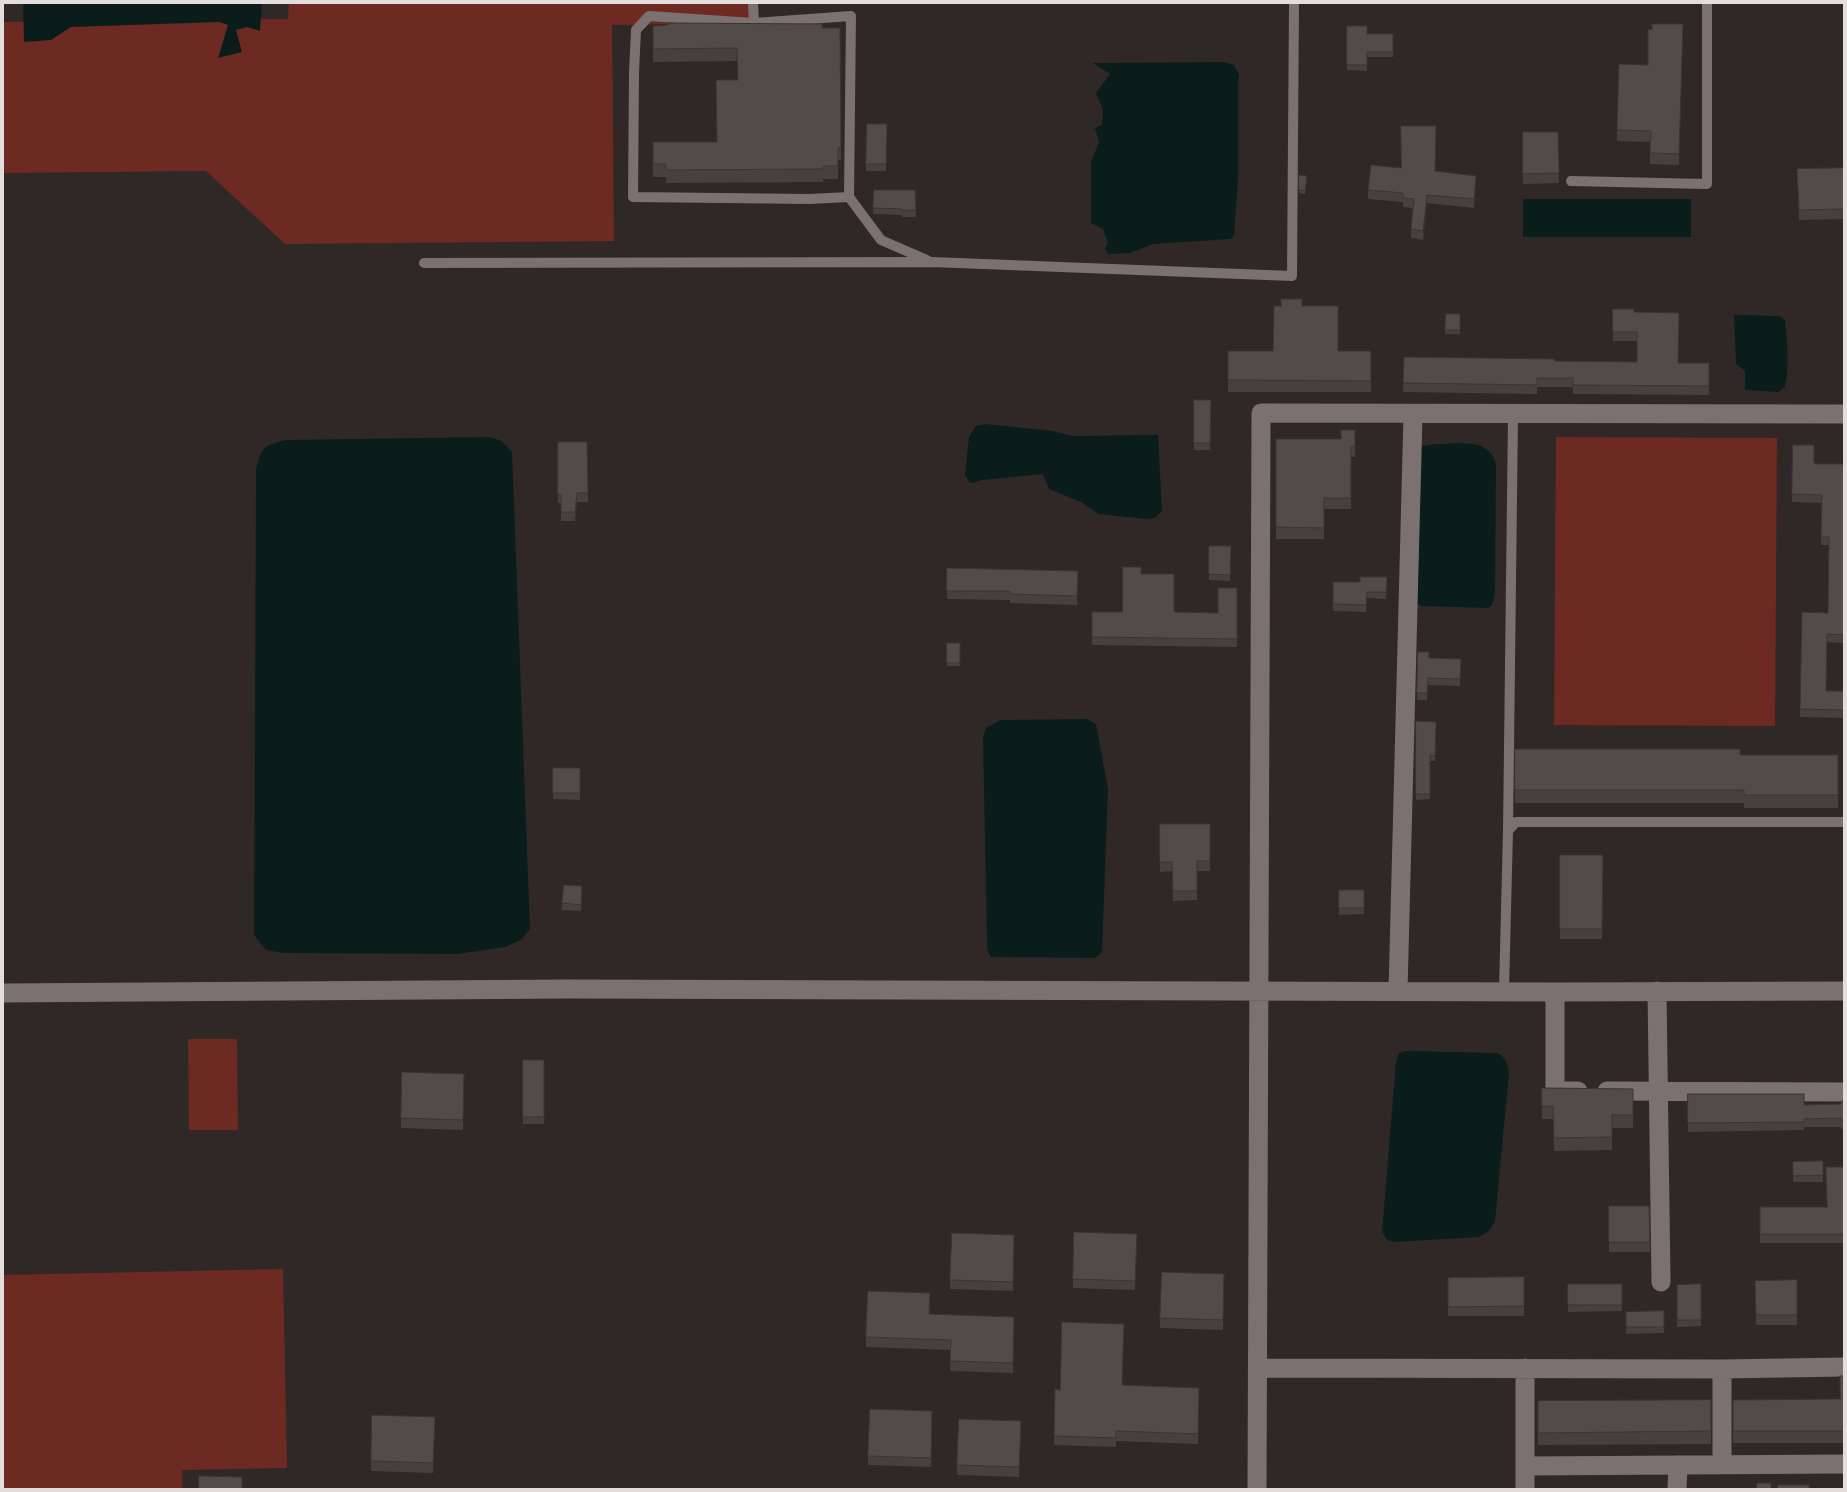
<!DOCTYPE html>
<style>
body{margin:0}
#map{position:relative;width:1847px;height:1492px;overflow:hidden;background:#302827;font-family:"Source Sans 3",sans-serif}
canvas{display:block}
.frame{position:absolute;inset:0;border:4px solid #e3dedd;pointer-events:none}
</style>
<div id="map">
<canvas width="1847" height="1492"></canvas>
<div class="frame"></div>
</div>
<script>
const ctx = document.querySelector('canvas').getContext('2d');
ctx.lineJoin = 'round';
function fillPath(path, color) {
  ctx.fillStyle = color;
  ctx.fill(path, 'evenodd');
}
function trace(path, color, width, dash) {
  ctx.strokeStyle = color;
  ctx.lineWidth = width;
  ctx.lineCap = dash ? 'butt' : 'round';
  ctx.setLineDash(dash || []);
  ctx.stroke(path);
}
fillPath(new Path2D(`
 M 289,3 L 753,3 L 754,23 L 612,25 L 614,241 L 285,244 L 206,171 L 3,173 L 3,22 L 288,19 Z
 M 1556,437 L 1777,438 L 1775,726 L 1554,725 Z
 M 188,1039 L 237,1039 L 238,1130 L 189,1130 Z
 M 283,1269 L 287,1468 L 182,1470 L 182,1489 L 3,1489 L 3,1275 Z`), '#6d2a22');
fillPath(new Path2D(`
 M 23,3 L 262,3 L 260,31 L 247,27 L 236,30 L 242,52 L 218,58 L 228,25 L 219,22 L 71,27 L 51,40 L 24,42 Z
 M 1224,62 L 1234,65 L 1239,75 L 1238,87 L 1238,180 L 1234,235 L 1231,239 L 1153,244 L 1130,253 L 1108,254 L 1105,248 L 1108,243 L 1103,229 L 1091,223 L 1091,162 L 1099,142 L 1095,128 L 1102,125 L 1103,109 L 1096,93 L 1110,74 L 1093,63 Z
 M 1523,199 L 1691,199 L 1691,237 L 1523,237 Z
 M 1734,315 L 1779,316 L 1785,320 C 1787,343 1790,364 1785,387 L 1778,392 L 1745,390 L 1745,371 L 1736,364 Z
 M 985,424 L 1053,431 L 1072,436 L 1158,435 L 1162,511 L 1155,518 L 1146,519 L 1099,514 L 1081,502 L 1049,489 L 1043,474 L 982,480 L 973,483 L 969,482 L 965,475 L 969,437 L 976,426 Z
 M 489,437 L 502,441 L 512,452 L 530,929 L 521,940 L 505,947 L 458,954 L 283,953 L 266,950 L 254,935 L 256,471 C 260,448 264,445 286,440 Z
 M 1437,444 C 1460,444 1490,437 1496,465 L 1495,593 L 1492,605 L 1488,608 L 1421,606 L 1417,603 L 1422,446 Z
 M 1087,719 L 1096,724 L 1108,789 L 1102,952 L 1095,958 L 991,957 L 988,952 L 987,943 L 983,737 L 986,728 L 1001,720 Z
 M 1406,1051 L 1497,1053 C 1506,1056 1507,1064 1509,1073 L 1495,1221 L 1489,1231 L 1479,1237 L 1395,1242 L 1387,1240 L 1382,1232 L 1396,1062 L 1399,1053 Z`), '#0b1d1b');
trace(new Path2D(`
 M 753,3 L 754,23 L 649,16 L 636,30 L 634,73 L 633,197 L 809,199 L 849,197 L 881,240 L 927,260
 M 754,23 L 851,16 L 849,197
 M 1571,181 L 1707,184 L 1707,3
 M 424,263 L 932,262 L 1292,276 L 1294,3
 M 1508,831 L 1513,415
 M 1504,990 L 1508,831 L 1516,822 L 1844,822`), '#7a7170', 10);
trace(new Path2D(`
 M 1398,991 L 1413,414
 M 1657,991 L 1661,1282
 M 1555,992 L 1555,1091 L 1578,1091
 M 3,993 L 568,989 L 1555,992 L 1844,991
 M 1607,1091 L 1844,1092
 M 1258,1368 L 1722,1369 L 1844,1367
 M 1525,1368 L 1525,1466
 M 1722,1369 L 1722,1464
 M 1257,1489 L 1261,413 L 1844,414
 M 1525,1489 L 1525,1466 L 1844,1464
 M 1677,1489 L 1678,1465`), '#7a7170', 19);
fillPath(new Path2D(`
 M 1683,24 L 1679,165 L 1650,164 L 1650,142 L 1617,141 L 1617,130 L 1648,65 L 1652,30 Z
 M 653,26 L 840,28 L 841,160 L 838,160 L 838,179 L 823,179 L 823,182 L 666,183 L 666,177 L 653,177 L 653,142 L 717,142 L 738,80 L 737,61 L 653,62 Z
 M 1347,26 L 1367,34 L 1393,34 L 1393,57 L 1367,57 L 1367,71 L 1347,70 Z
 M 867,124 L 887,124 L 886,171 L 866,171 Z
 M 1523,132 L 1558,132 L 1559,183 L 1523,184 Z
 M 1844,168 L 1844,219 L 1799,220 L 1797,169 Z
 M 1435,171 L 1476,185 L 1474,208 L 1427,203 L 1423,240 L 1411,238 L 1411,229 L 1413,208 L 1403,207 L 1403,202 L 1368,199 L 1368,190 Z
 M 1299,175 L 1307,180 L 1305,194 L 1299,193 Z
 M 874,190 L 915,190 L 916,217 L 902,217 L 902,215 L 873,214 Z
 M 1302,306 L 1338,351 L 1371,351 L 1371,392 L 1228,392 L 1228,351 L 1273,351 Z
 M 1613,309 L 1634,312 L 1678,363 L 1709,363 L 1709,395 L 1573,394 L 1573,387 L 1537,387 L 1537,394 L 1403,392 L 1404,357 L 1555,361 L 1637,362 L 1637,341 L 1613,341 Z
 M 1446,314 L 1460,314 L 1460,334 L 1445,334 Z
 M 1194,400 L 1211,400 L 1210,450 L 1194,450 Z
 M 1355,430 L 1355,457 L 1351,457 L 1351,509 L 1324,509 L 1324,539 L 1276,539 L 1276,439 L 1341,439 Z
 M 558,442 L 587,442 L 588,502 L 577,502 L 575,521 L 561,521 L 561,503 L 558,503 Z
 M 1793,445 L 1814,463 L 1817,464 L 1844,464 L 1844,643 L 1827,642 L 1826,691 L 1844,691 L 1844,718 L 1800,717 L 1802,612 L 1828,613 L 1829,545 L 1821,545 L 1822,503 L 1792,502 Z
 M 1209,546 L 1231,546 L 1230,581 L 1209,580 Z
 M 947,568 L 1078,571 L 1077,605 L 1010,603 L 1010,600 L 947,599 Z
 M 1141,574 L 1174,612 L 1218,613 L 1237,588 L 1237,647 L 1092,645 L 1092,612 L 1122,612 Z
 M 1387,577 L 1386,599 L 1367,598 L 1366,612 L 1333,611 L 1333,582 L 1360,582 Z
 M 947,643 L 960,643 L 960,666 L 947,666 Z
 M 1418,652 L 1429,658 L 1461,659 L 1460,686 L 1428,685 L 1427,700 L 1417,700 Z
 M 1416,721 L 1436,722 L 1435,761 L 1430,761 L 1430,799 L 1416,800 Z
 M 1515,749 L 1740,755 L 1838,755 L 1838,808 L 1744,808 L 1744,803 L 1515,803 Z
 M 553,768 L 580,768 L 580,800 L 553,799 Z
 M 1160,824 L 1210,824 L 1210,871 L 1197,871 L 1197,900 L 1173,901 L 1172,871 L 1160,872 Z
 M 1560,855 L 1603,855 L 1602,939 L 1560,939 Z
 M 1339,890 L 1364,890 L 1364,914 L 1339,915 Z
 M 582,893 L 581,911 L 562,910 L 562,903 Z
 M 523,1060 L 544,1060 L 544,1124 L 523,1124 Z
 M 464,1084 L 463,1130 L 401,1128 L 401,1118 Z
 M 1542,1088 L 1633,1089 L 1633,1128 L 1612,1128 L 1612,1150 L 1554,1151 L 1553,1119 L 1542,1119 Z
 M 1688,1094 L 1804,1105 L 1841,1104 L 1844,1101 L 1844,1129 L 1841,1129 L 1841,1127 L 1804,1127 L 1804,1130 L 1688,1132 Z
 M 1823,1161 L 1823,1182 L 1793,1182 L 1793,1162 Z
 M 1844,1167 L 1844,1243 L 1760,1243 L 1760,1207 L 1827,1207 Z
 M 1609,1206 L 1649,1206 L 1650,1252 L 1609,1252 Z
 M 1137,1244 L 1135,1290 L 1073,1288 L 1073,1279 Z
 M 1014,1245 L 1013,1291 L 950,1289 L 950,1280 Z
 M 1524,1277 L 1524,1316 L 1448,1316 L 1448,1278 Z
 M 1797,1280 L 1797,1325 L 1756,1325 L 1755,1281 Z
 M 1224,1283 L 1223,1330 L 1160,1328 L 1160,1318 Z
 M 1568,1284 L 1622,1284 L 1622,1311 L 1568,1312 Z
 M 1701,1284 L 1701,1326 L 1677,1327 L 1677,1285 Z
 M 1664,1311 L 1664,1333 L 1626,1334 L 1626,1312 Z
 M 930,1314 L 1014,1326 L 1013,1373 L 950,1371 L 951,1350 L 866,1347 L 866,1337 Z
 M 1844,1376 L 1844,1443 L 1733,1443 L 1733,1400 L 1840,1399 Z
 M 1123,1385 L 1199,1397 L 1198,1444 L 1116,1441 L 1116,1447 L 1054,1445 L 1054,1436 L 1060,1390 Z
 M 1711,1400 L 1711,1444 L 1538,1445 L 1538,1401 Z
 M 932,1421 L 931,1467 L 868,1465 L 868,1456 Z
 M 435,1426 L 433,1473 L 371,1471 L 371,1461 Z
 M 1021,1430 L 1019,1477 L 957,1475 L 957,1465 Z`), '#474040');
fillPath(new Path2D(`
 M 1476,176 L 1476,185 L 1474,208 L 1474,199 Z
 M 1427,195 L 1427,203 L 1423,240 L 1423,231 Z
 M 577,493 L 577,502 L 575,521 L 575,512 Z
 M 582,886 L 582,893 L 581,911 L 581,905 Z`), '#3a3434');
const building = new Path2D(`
 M 668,23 L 822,24 L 822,28 L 840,28 L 841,147 L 838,148 L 838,166 L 823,166 L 823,169 L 666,170 L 666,164 L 653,164 L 653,142 L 717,142 L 716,80 L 738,80 L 737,48 L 653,49 L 653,26 L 668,25 Z
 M 1652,24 L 1683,24 L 1679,154 L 1650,153 L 1651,131 L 1617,130 L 1619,64 L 1648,65 L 1648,29 L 1652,30 Z
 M 1347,26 L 1367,26 L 1367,34 L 1393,34 L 1393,52 L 1367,52 L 1367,65 L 1347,65 Z
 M 867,124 L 887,124 L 886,164 L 866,164 Z
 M 1401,126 L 1436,126 L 1435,171 L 1476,176 L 1474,199 L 1427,195 L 1423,231 L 1411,229 L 1414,199 L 1403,198 L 1403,193 L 1368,190 L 1371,165 L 1401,168 Z
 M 1523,132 L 1558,132 L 1559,173 L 1523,174 Z
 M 1844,168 L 1844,209 L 1799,210 L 1797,169 Z
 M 1299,175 L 1307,176 L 1305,191 L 1299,190 Z
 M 874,190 L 915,190 L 916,210 L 902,210 L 902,209 L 873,208 Z
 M 1281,299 L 1302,299 L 1302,306 L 1338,306 L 1338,351 L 1371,351 L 1371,381 L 1228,380 L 1228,351 L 1273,351 L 1274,306 L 1281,306 Z
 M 1613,309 L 1634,309 L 1634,312 L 1679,313 L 1678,363 L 1709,363 L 1709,386 L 1573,385 L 1573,378 L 1537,378 L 1537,385 L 1403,383 L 1404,357 L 1555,359 L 1555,361 L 1637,362 L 1637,332 L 1613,332 Z
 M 1446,314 L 1460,314 L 1460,330 L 1445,330 Z
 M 1194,400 L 1211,400 L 1210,443 L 1194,443 Z
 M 1341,430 L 1355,430 L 1355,446 L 1351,446 L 1351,498 L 1324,498 L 1324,528 L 1276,527 L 1276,439 L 1341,439 Z
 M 558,442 L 587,442 L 588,493 L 577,493 L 575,512 L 561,512 L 561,494 L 558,494 Z
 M 1793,445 L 1814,445 L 1814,463 L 1817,464 L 1844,464 L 1844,635 L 1827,634 L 1826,691 L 1844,691 L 1844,710 L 1800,709 L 1802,612 L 1828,613 L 1829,537 L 1821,537 L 1822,495 L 1792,494 Z
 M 1209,546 L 1231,546 L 1230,575 L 1209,574 Z
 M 1123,567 L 1141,567 L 1141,574 L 1174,574 L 1174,612 L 1218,613 L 1218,588 L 1237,588 L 1237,639 L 1092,637 L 1092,612 L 1122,612 Z
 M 947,568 L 1078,571 L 1077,596 L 1010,594 L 1010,591 L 947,591 Z
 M 1360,577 L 1387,577 L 1386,592 L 1367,592 L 1366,605 L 1333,604 L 1333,582 L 1360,582 Z
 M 947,643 L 960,643 L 960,663 L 947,663 Z
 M 1418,652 L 1429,652 L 1429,658 L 1461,659 L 1460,679 L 1428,678 L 1427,693 L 1417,693 Z
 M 1416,721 L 1436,722 L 1435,756 L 1430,755 L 1430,794 L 1416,794 Z
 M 1515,749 L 1740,749 L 1740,755 L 1838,755 L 1838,795 L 1744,795 L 1744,790 L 1515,790 Z
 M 553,768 L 580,768 L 580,793 L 553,793 Z
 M 1160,824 L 1210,824 L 1210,861 L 1197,861 L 1197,891 L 1173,891 L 1172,862 L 1160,862 Z
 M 1560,855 L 1603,855 L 1602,929 L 1560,929 Z
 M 564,885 L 582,886 L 581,905 L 562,903 Z
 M 1339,890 L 1364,890 L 1364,908 L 1339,908 Z
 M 523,1060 L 544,1060 L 544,1117 L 523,1117 Z
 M 402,1072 L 464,1074 L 463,1120 L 401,1118 Z
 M 1542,1088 L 1633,1089 L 1633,1115 L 1612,1115 L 1612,1137 L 1554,1138 L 1553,1106 L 1542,1106 Z
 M 1688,1094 L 1804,1094 L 1804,1105 L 1841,1104 L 1841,1101 L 1844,1101 L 1844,1120 L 1841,1120 L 1841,1118 L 1804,1119 L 1804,1122 L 1688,1123 Z
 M 1823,1161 L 1823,1175 L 1793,1176 L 1793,1162 Z
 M 1826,1167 L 1844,1167 L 1844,1234 L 1760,1234 L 1760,1207 L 1827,1207 Z
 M 1609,1206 L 1649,1206 L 1650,1242 L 1609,1242 Z
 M 1074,1232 L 1137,1234 L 1135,1281 L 1073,1279 Z
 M 952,1233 L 1014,1235 L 1013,1282 L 950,1280 Z
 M 1162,1272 L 1224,1274 L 1223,1320 L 1160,1318 Z
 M 1524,1277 L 1524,1306 L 1448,1307 L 1448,1278 Z
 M 1797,1280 L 1797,1315 L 1756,1315 L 1755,1281 Z
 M 1568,1284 L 1622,1284 L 1622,1305 L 1568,1305 Z
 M 1701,1284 L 1701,1320 L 1677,1320 L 1677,1285 Z
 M 868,1291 L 930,1293 L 929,1314 L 1014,1317 L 1013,1363 L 950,1361 L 951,1340 L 866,1337 Z
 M 1664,1311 L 1664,1327 L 1626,1327 L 1626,1312 Z
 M 1062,1322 L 1124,1324 L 1122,1385 L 1199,1388 L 1198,1434 L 1116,1431 L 1116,1438 L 1054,1436 L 1055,1389 L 1060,1390 Z
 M 1840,1376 L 1844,1376 L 1844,1431 L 1733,1431 L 1733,1400 L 1840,1399 Z
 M 1711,1400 L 1711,1431 L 1538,1433 L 1538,1401 Z
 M 870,1409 L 932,1411 L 931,1458 L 868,1456 Z
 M 372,1415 L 435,1417 L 433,1463 L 371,1461 Z
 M 959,1419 L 1021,1421 L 1019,1467 L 957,1465 Z
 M 199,1476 L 242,1477 L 242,1489 L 199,1489 Z
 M 1757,1483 L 1771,1483 L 1771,1489 L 1757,1489 Z
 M 1778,1485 L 1809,1485 L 1809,1489 L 1778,1489 Z`);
fillPath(building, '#534b4a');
trace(building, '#3a3434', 1);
</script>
